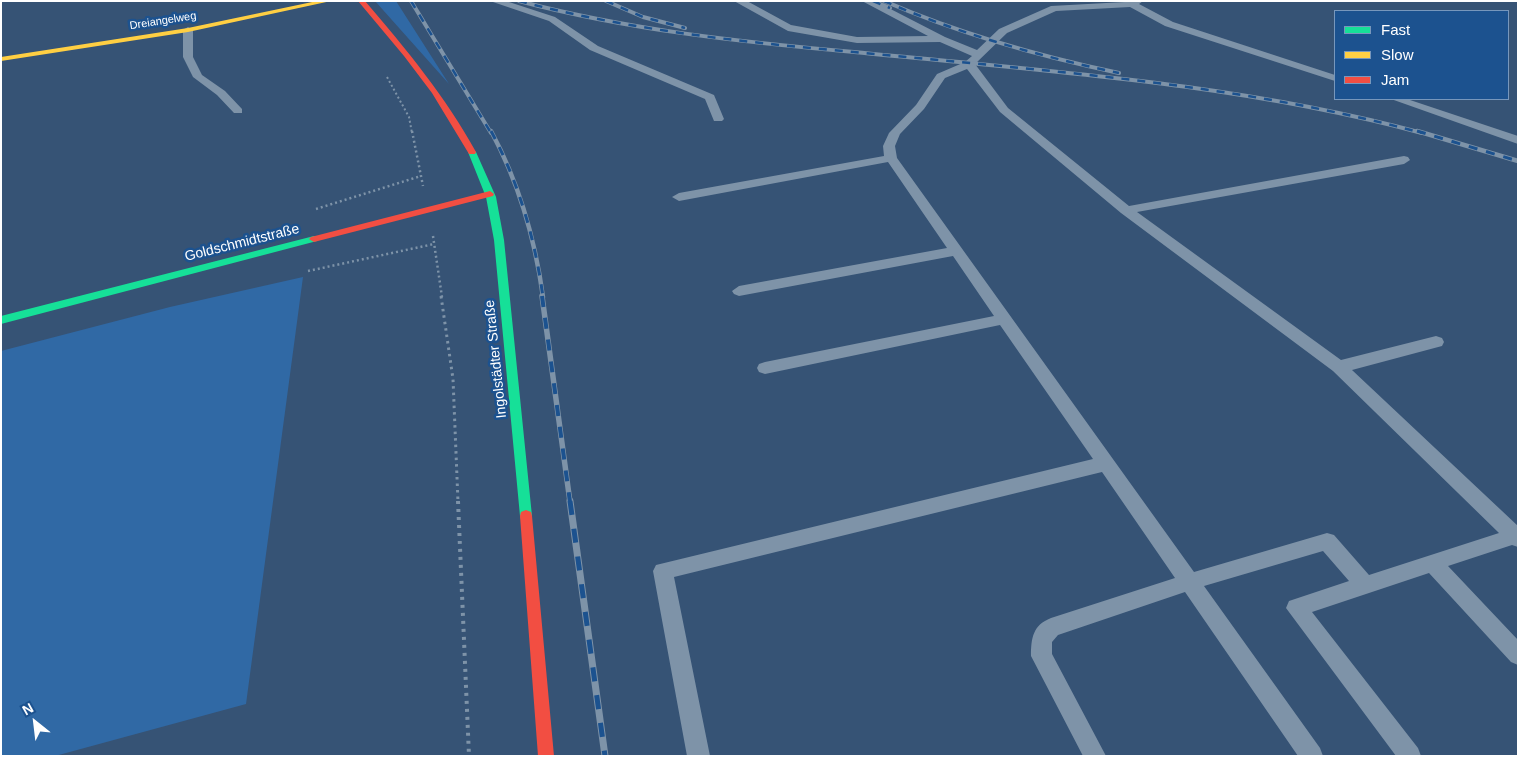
<!DOCTYPE html>
<meta charset="utf-8">
<style>
body{margin:0}
#map{position:relative;width:1519px;height:757px;overflow:hidden;background:#365375;font-family:Arial,sans-serif}
canvas{display:block}
.frame{position:absolute;inset:0;border:2px solid #fff;pointer-events:none}
.legend{position:absolute;left:1334px;top:10px;width:175px;height:90px;box-sizing:border-box;background:#1c528f;border:1px solid #7797bc;margin:0;padding:6px 9px;list-style:none;font-size:15px;color:#fff}
.legend li{display:flex;align-items:center;gap:10px;height:25px}
.legend b{width:25px;border:1px solid #7797bc}
.north{position:absolute;left:10px;top:697px;width:50px;height:50px;-webkit-text-stroke:4px #1c528f;paint-order:stroke;rotate:331deg;font-size:14px;font-weight:700;line-height:20px;text-align:center;color:#fff}
.north::after{content:'';display:block;margin:auto;width:18px;height:22px;background:#fff;clip-path:polygon(50% 0,100% 100%,50% 72%,0 100%)}
</style>
<div id="map">
<canvas width="1519" height="757"></canvas>
<div class="frame"></div>
<ul class="legend">
<li><b style="height:6px;background:#16e098"></b>Fast</li>
<li><b style="height:6px;background:#ffcf43"></b>Slow</li>
<li><b style="height:6px;background:#f24e42"></b>Jam</li>
</ul>
<div class="north">N</div>
</div>
<script>
const ctx = document.querySelector('canvas').getContext('2d');
ctx.lineJoin = 'round';
function fillPath(path, color) {
  ctx.fillStyle = color;
  ctx.fill(path, 'evenodd');
}
function trace(path, color, width, dash) {
  ctx.strokeStyle = color;
  ctx.lineWidth = width;
  ctx.lineCap = dash ? 'butt' : 'round';
  ctx.setLineDash(dash || []);
  ctx.stroke(path);
}
function drawText(font, color, halo, rows, align = 'center') {
  ctx.font = font + ' Arial,sans-serif';
  ctx.lineWidth = 5;
  ctx.setLineDash([]);
  ctx.textBaseline = 'middle';
  ctx.strokeStyle = halo;
  ctx.fillStyle = color;
  for (const [text, x, y, turn = 0] of rows) {
    ctx.save();
    ctx.translate(x, y);
    ctx.rotate((+turn || 0) * Math.PI / 180);
    ctx.textAlign = isNaN(turn) ? turn : align;
    if (halo) ctx.strokeText(text, 0, 0);
    ctx.fillText(text, 0, 0);
    ctx.restore();
  }
}
fillPath(new Path2D(`
 M 375,1 L 396,1 L 449,84 Z
 M 303,277 L 246,704 L 55,756 L 1,756 L 1,351 L 170,307 Z`), '#3069a5');
trace(new Path2D(`
 M 387,77 L 409,117 L 412,133`), '#7e93a8', 2, [2, 2.5]);
trace(new Path2D(`
 M 412,131 L 423,186
 M 316,209 L 421,176
 M 433,236 L 442,297
 M 308,271 L 434,244`), '#7e93a8', 2.5, [2, 3]);
trace(new Path2D(`
 M 441,296 L 453,379 L 458,502`), '#7e93a8', 3, [2.5, 4]);
trace(new Path2D(`
 M 458,501 L 469,756`), '#7e93a8', 4, [3, 5]);
fillPath(new Path2D(`
 M 490,1 L 506,1 L 555,17 L 598,46 L 714,95 L 724,119 L 722,121 L 714,121 L 705,99 L 590,50 L 549,21 Z
 M 734,1 L 747,1 L 791,25 L 857,37 L 928,36 L 862,1 L 875,1 L 945,37 L 977,50 L 999,29 L 1051,6 L 1143,1 L 1139,4 L 1173,22 L 1335,75 L 1335,81 L 1165,26 L 1130,7 L 1056,11 L 1007,33 L 975,64 L 1008,108 L 1129,206 L 1404,156 L 1408,157 L 1410,160 L 1404,164 L 1137,212 L 1341,360 L 1436,336 L 1442,338 L 1444,342 L 1442,346 L 1352,370 L 1518,526 L 1518,547 L 1512,545 L 1448,566 L 1518,640 L 1518,665 L 1511,662 L 1429,573 L 1312,612 L 1418,748 L 1421,756 L 1396,756 L 1286,608 L 1289,601 L 1349,581 L 1323,551 L 1204,586 L 1320,748 L 1323,756 L 1298,756 L 1185,592 L 1058,635 L 1052,642 L 1052,654 L 1106,756 L 1083,756 L 1031,656 C 1031,638 1033,625 1051,618 L 1175,578 L 1102,472 L 674,577 L 710,756 L 687,756 L 653,571 L 656,565 L 1093,459 L 1000,325 L 765,374 L 759,372 L 757,368 L 759,364 L 765,362 L 994,316 L 953,256 L 739,296 L 734,294 L 732,291 L 739,286 L 947,248 L 888,162 L 679,201 L 672,197 L 679,193 L 884,156 L 883,146 L 889,133 L 916,105 L 937,74 L 965,62 L 972,56 L 940,42 L 857,43 L 788,31 ZM 967,69 L 1000,112 L 1121,213 L 1333,371 L 1499,533 L 1369,575 L 1334,535 L 1327,533 L 1194,572 L 897,158 L 895,146 L 900,134 L 924,109 L 945,78 Z
 M 188,27 L 193,30 L 193,57 L 202,75 L 225,91 L 242,109 L 242,113 L 234,113 L 217,95 L 193,77 L 183,57 L 183,30 Z
 M 1391,99 L 1407,99 L 1518,136 L 1518,144 Z`), '#7e93a8');
fillPath(new Path2D(`
 M 472,149 L 476,152 L 496,197 L 504,240 L 532,516 L 531,520 L 526,522 L 521,520 L 520,516 L 494,240 L 486,197 L 468,152 Z
 M 314,236 L 317,237 L 317,241 L 1,324 L 1,316 Z`), '#16e098');
fillPath(new Path2D(`
 M 317,1 L 331,1 L 188,32 L 1,61 L 1,57 L 188,28 Z`), '#ffcf43');
fillPath(new Path2D(`
 M 358,1 L 365,1 C 406,49 446,97 476,152 L 475,154 L 469,154 L 432,93 L 404,56 Z
 M 490,191 L 494,194 L 493,196 L 314,242 L 309,239 L 311,237 Z
 M 526,510 L 531,512 L 532,516 L 554,756 L 538,756 L 520,516 L 521,512 Z`), '#f24e42');
const railFar3 = new Path2D(`
 M 411,1 L 491,133
 M 519,1 C 629,30 741,42 854,52 C 1044,71 1238,83 1422,133
 M 606,1 L 643,17 L 685,28
 M 873,1 L 890,8
 M 884,1 C 960,34 1038,56 1119,73`);
const railFar2 = new Path2D(`
 M 491,131 C 519,183 535,239 543,297
 M 1417,131 L 1518,161`);
const railFar1 = new Path2D(`
 M 542,296 L 570,502`);
const rail = new Path2D(`
 M 570,501 L 605,756`);
trace(railFar3, '#7e93a8', 4);
trace(railFar2, '#7e93a8', 4.5);
trace(railFar1, '#7e93a8', 5.5);
trace(rail, '#7e93a8', 7);
trace(railFar3, '#1c528f', 2.5, [8]);
trace(railFar2, '#1c528f', 3, [9]);
trace(railFar1, '#1c528f', 4, [11]);
trace(rail, '#1c528f', 5, [14]);
drawText('11px', '#fff', '#1c528f', [
 ["Dreiangelweg",163,21,-9]
]);
drawText('14px', '#fff', '#1c528f', [
 ["Goldschmidtstraße",242,243,-14],
 ["Ingolstädter Straße",496,359,-96]
]);
</script>
